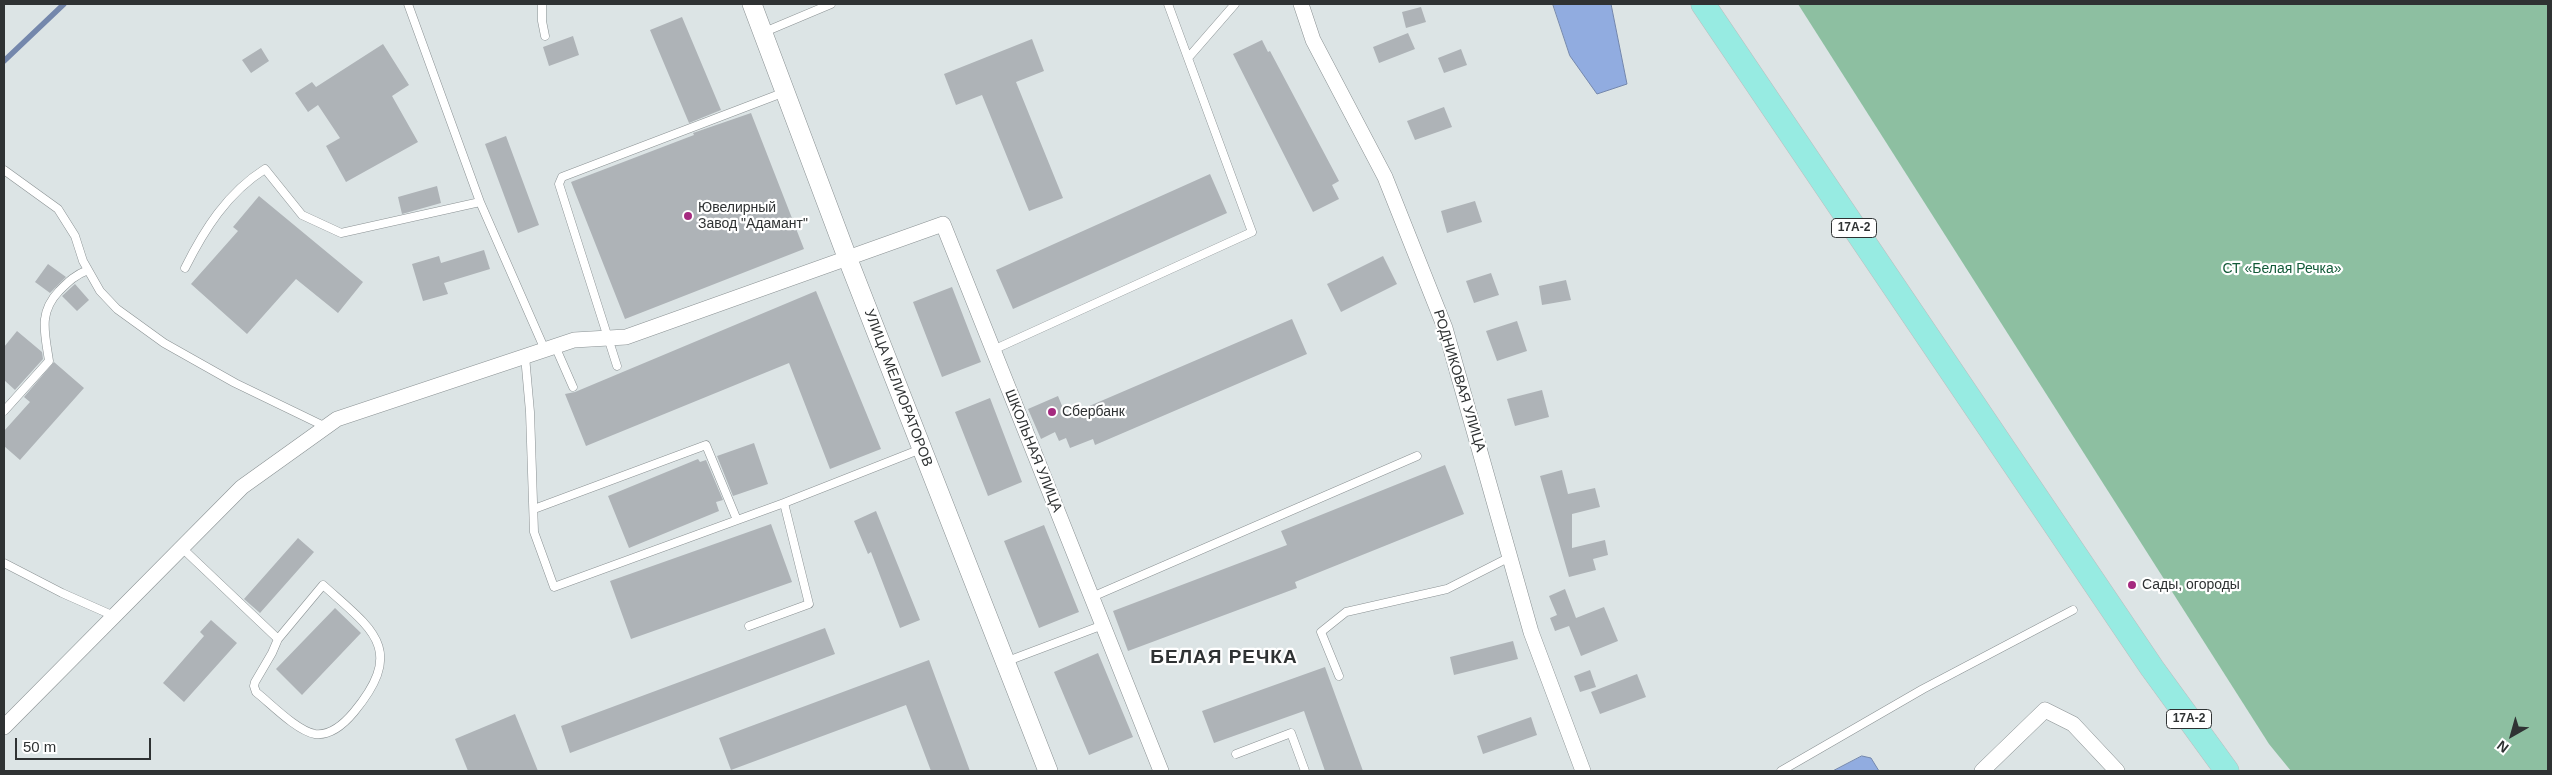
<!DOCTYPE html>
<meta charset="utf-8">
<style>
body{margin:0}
#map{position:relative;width:2552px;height:775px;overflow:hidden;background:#dce4e5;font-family:Helvetica,sans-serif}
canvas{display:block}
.frame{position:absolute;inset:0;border:5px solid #2f3233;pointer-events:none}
.north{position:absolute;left:2487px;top:710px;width:50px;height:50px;-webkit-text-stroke:4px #fff;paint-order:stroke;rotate:218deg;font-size:14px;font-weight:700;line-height:20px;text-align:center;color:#2f3233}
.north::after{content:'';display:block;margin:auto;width:18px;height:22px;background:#2f3233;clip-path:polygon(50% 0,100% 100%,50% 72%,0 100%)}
.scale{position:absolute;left:15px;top:738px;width:136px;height:22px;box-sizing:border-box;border:2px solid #2f3233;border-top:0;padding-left:6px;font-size:15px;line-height:18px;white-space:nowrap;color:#2f3233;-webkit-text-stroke:4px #fff;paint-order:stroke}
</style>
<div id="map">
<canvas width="2552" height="775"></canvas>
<div class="frame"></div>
<div class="north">N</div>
<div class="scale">50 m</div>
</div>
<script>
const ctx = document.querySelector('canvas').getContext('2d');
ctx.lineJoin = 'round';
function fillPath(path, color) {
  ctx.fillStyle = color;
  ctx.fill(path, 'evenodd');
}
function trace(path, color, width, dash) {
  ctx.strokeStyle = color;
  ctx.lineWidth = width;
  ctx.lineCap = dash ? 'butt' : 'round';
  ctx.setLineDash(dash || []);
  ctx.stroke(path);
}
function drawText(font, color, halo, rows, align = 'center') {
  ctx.font = font + ' Helvetica,sans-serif';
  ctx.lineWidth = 4.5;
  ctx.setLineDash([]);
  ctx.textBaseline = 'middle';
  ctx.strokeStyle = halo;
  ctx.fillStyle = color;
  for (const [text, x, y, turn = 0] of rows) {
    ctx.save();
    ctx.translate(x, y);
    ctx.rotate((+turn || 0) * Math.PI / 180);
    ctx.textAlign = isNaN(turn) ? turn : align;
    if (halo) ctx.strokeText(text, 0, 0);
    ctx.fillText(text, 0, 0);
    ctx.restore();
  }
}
fillPath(new Path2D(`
 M 1798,4 L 2548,4 L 2548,771 L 2291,771 L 2269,744 Z`), '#8dbfa1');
const water = new Path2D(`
 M 1553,4 L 1611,4 L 1627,84 L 1597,94 L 1570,56 Z
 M 1862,756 L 1871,758 L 1879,771 L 1833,771 Z`);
fillPath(water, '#91ace0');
trace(water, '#7487ac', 1);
trace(new Path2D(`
 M 4,61 L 64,4`), '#7487ac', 5.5);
fillPath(new Path2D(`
 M 1421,7 L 1426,22 L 1406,28 L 1402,12 Z
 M 682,17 L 721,110 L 689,123 L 650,30 Z
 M 1408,33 L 1415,49 L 1379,63 L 1373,47 Z
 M 573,36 L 579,55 L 549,66 L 543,47 Z
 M 1032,39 L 1044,71 L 1016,82 L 1063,198 L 1029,211 L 982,95 L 956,105 L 944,74 Z
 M 1262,40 L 1268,52 L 1270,51 L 1339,181 L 1332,185 L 1339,199 L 1313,212 L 1233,54 Z
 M 383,44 L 409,85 L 392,96 L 418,142 L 346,182 L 326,146 L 340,138 L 318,105 L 308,112 L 295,93 L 312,82 L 316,87 Z
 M 261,48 L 269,61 L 251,73 L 242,60 Z
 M 1461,49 L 1467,65 L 1444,73 L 1438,58 Z
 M 1444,107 L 1452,127 L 1415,140 L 1407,121 Z
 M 751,113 L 804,249 L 625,319 L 571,182 L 694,135 L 693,133 Z
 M 506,136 L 539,225 L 518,233 L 485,144 Z
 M 1210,174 L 1227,213 L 1013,309 L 996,270 Z
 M 437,186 L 441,203 L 402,214 L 398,197 Z
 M 259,196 L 363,282 L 338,313 L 296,279 L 247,334 L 191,284 L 238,231 L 233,227 Z
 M 1475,201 L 1482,222 L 1447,233 L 1441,211 Z
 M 484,250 L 490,269 L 444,283 L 448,294 L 423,301 L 412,264 L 439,256 L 441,263 Z
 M 1383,256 L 1397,284 L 1341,312 L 1327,284 Z
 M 48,264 L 66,277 L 50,293 L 35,282 Z
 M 1491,273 L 1499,295 L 1474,303 L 1466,281 Z
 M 1566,280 L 1571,300 L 1542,305 L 1539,286 Z
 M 75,284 L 89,300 L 77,311 L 62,296 Z
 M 952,287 L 981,362 L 942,377 L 913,302 Z
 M 816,291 L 881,449 L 830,469 L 789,363 L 586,446 L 565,394 L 575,392 Z
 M 1292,319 L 1307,354 L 1095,445 L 1093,439 L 1070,448 L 1066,438 L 1059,441 L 1055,432 L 1041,439 L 1028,409 L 1058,396 L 1065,413 L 1079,407 L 1080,410 Z
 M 1517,321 L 1527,351 L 1497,361 L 1486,331 Z
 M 17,331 L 42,352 L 43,359 L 15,390 L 4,380 L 4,347 Z
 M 54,362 L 84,388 L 20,460 L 4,446 L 4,431 L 30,402 L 24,397 Z
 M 1542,390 L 1549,417 L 1515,426 L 1507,399 Z
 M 990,398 L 1022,482 L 988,496 L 955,412 Z
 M 754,443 L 768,484 L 733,496 L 717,456 Z
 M 698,459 L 700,462 L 706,460 L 723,500 L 716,502 L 719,511 L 629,548 L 608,496 Z
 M 1445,465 L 1464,514 L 1295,582 L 1297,588 L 1128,651 L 1113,611 L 1287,545 L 1281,531 Z
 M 1562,470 L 1568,494 L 1595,488 L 1600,507 L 1572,514 L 1572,548 L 1605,540 L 1608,555 L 1593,559 L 1596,570 L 1569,577 L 1540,476 Z
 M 876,511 L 920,620 L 900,628 L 871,552 L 868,554 L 854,521 Z
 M 771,524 L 792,582 L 631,639 L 610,581 Z
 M 1044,525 L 1079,612 L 1039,628 L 1004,541 Z
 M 298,538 L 314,552 L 260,613 L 244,599 Z
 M 1565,589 L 1576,618 L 1604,607 L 1618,641 L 1581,656 L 1569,626 L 1555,631 L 1550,618 L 1557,615 L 1549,596 Z
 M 335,608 L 361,633 L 302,695 L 276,669 Z
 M 211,620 L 237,643 L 184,702 L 163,683 L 204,636 L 200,632 Z
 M 825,628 L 835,654 L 570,753 L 561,726 Z
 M 1513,641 L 1518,659 L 1454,675 L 1450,657 Z
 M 1098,653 L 1133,737 L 1089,755 L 1054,672 Z
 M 929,660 L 970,771 L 931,771 L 906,705 L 731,770 L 719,738 Z
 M 1325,667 L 1363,771 L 1325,771 L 1304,711 L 1214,743 L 1202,711 Z
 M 1590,670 L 1596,687 L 1580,692 L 1574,676 Z
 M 1637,674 L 1646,697 L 1600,714 L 1591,692 Z
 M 515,714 L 538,771 L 468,771 L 455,739 Z
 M 1531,717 L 1537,735 L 1483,754 L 1477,736 Z`), '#aeb3b7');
const service = new Path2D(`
 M 408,4 L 480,202
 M 542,4 L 542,21 L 545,36
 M 762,33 L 831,4
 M 1188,58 L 1235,4
 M 4,170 L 58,209 L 75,236 L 83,261 L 100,291 L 117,309 L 164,343 L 235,383 L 326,427
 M 185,268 C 204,230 227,193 265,169 L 302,215 L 341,233 L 480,202 L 545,350
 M 555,346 L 573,387
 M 993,350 L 1252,232 L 1168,4
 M 525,356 L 530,412 L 534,532 L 554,587 L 784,503
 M 617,366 L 559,184 L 562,177 L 785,92
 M 4,411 L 49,361 C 45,333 38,313 59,291 C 69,281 75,275 88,270
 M 534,509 L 706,445 L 737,520
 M 182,548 L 278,639 L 272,653 L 255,682 L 254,686 L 256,692 C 270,703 297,731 315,734 C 331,736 344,724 354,712 C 406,649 373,630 323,585 L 278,639
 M 4,563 L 62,593 L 114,616
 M 1092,597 L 1417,456
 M 749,626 L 809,604 L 784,503 L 921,449
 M 1005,662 L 1103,625
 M 1339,676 L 1321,632 L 1346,612 L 1447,589 L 1510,557
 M 1236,754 L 1291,733 L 1305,771
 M 1781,771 L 1923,689 L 2073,610`);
const minor = new Path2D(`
 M 1301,4 L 1313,40 L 1385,177 L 1445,328 L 1531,632 L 1583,771
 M 4,727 L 242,487 L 337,419 L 574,340 L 626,337 L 943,224 L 1161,771
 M 1982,771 L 2045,710 L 2073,724 L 2117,771`);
const tertiary = new Path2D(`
 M 752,4 L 847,257 L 1048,771`);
const primary = new Path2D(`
 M 1703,4 L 2152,668 L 2227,771`);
trace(service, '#8a9193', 9);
trace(minor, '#8a9193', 16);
trace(tertiary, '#8a9193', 20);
trace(primary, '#bcbdbe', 25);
trace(service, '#fff', 8);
trace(minor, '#fff', 15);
trace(tertiary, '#fff', 19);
trace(primary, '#97ebe2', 24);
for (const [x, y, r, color] of [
 [688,216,5,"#a52a7f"],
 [1052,412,5,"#a52a7f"],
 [2132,585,5,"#a52a7f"]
]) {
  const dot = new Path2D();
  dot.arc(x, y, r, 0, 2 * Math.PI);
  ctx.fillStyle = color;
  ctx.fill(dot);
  trace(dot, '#fff', 2);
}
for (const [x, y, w] of [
 [1854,228,45],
 [2189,719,45]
]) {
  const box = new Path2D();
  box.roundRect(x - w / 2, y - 9.5, w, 19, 4);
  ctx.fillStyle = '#fff';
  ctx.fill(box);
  trace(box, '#2f3233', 1);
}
drawText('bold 12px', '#2f3233', null, [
 ["17А-2",1854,228],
 ["17А-2",2189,719]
]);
drawText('14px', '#2f3233', '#fff', [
 ["Ювелирный",698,208],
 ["Завод \"Адамант\"",698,224],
 ["Сбербанк",1062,412],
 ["Сады, огороды",2142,585]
], 'left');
drawText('14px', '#135b39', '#fff', [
 ["СТ «Белая Речка»",2282,269]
]);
drawText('14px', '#2f3233', '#fff', [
 ["РОДНИКОВАЯ УЛИЦА",1459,381,73],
 ["УЛИЦА МЕЛИОРАТОРОВ",898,388,69],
 ["ШКОЛЬНАЯ УЛИЦА",1033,451,68]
]);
ctx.letterSpacing = '1px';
drawText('bold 19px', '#2f3233', '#fff', [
 ["БЕЛАЯ РЕЧКА",1224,658]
]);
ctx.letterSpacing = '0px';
</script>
